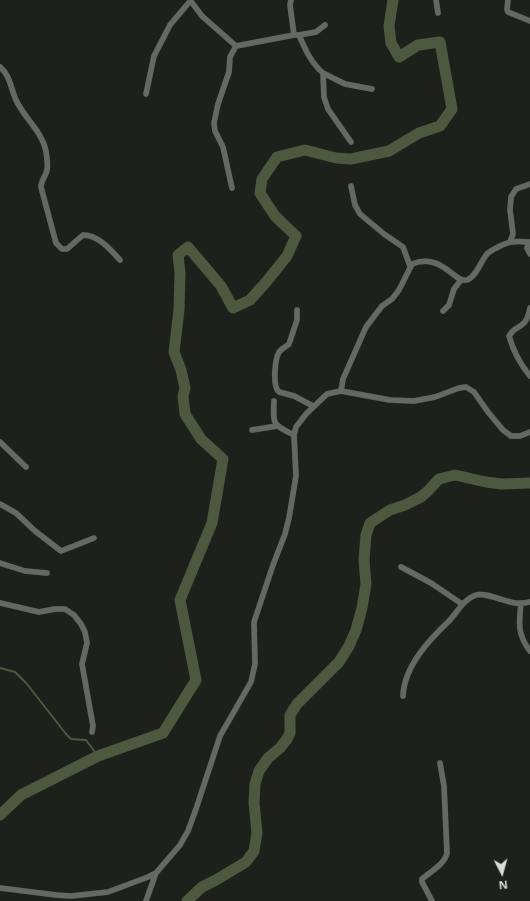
<!DOCTYPE html>
<style>
body{margin:0}
#map{position:relative;width:530px;height:901px;overflow:hidden;background:#1e211b;font-family:"Open Sans",sans-serif}
canvas{display:block}
.north{position:absolute;left:482px;top:853px;width:40px;height:40px;-webkit-text-stroke:3px #1e211b;paint-order:stroke;rotate:174deg;font-size:11px;font-weight:700;line-height:16px;text-align:center;color:#dadcd8}
.north::after{content:'';display:block;margin:auto;width:14px;height:18px;background:#dadcd8;clip-path:polygon(50% 0,100% 100%,50% 72%,0 100%)}
</style>
<div id="map">
<canvas width="530" height="901"></canvas>
<div class="north">N</div>
</div>
<script>
const ctx = document.querySelector('canvas').getContext('2d');
ctx.lineJoin = 'round';
function trace(path, color, width, dash) {
  ctx.strokeStyle = color;
  ctx.lineWidth = width;
  ctx.lineCap = dash ? 'butt' : 'round';
  ctx.setLineDash(dash || []);
  ctx.stroke(path);
}
trace(new Path2D(`
 M 0,668 L 15,672 L 27,684 L 66,734 L 71,739 L 86,740 L 98,756`), '#4d583f', 2);
trace(new Path2D(`
 M 0,815 L 21,795 L 98,756 L 163,733 L 196,680 L 180,600 L 212,523 L 223,459 L 201,439 L 185,414 L 183,396 L 185,388 L 181,370 L 174,352 L 179,310 L 180,273 L 178,255 L 188,247 L 221,286 L 233,308 L 250,300 L 267,281 L 287,256 L 296,236 L 275,216 L 260,193 L 262,179 L 277,157 L 305,150 L 336,158 L 351,159 L 389,151 L 419,133 L 440,126 L 452,109 L 440,42 L 418,45 L 399,57 L 391,43 L 389,26 L 393,0
 M 187,901 L 202,887 L 216,880 L 246,862 L 254,851 L 257,833 L 254,803 L 255,784 L 259,771 L 268,758 L 280,748 L 287,739 L 290,733 L 290,715 L 297,704 L 339,662 L 349,646 L 356,630 L 362,608 L 366,584 L 364,560 L 366,535 L 370,523 L 390,510 L 405,505 L 421,497 L 428,491 L 439,479 L 455,475 L 486,482 L 502,484 L 530,483`), '#4d583f', 11);
const minor = new Path2D(`
 M 190,0 L 202,16 L 236,46 L 294,35 L 290,5 L 291,0
 M 436,0 L 438,13
 M 508,0 L 507,9 L 508,12 L 530,21
 M 294,35 L 299,35 C 305,49 311,63 323,73 L 324,97 L 328,109 L 351,142
 M 299,35 L 316,32 L 325,25
 M 0,67 C 10,75 11,89 16,100 C 24,118 42,131 46,151 C 47,157 48,164 47,170 C 46,176 41,180 41,187 L 56,243 L 62,249 L 67,249 L 83,235 C 98,235 110,249 120,260
 M 323,73 L 345,84 L 372,89
 M 146,94 L 154,56 L 170,25 L 191,0
 M 351,186 L 355,205 L 360,214 L 384,234 L 403,247 L 410,266
 M 232,188 L 223,147 L 215,131 L 214,123 L 218,104 L 229,72 L 230,57 L 236,46
 M 510,242 L 513,234 L 510,210 L 511,197 L 516,189 L 530,184
 M 529,242 L 527,248 L 530,254
 M 530,308 C 529,313 528,319 524,323 C 518,329 514,327 509,336 C 513,350 520,364 530,376
 M 297,310 L 297,320 L 289,344 C 286,347 282,348 279,352 C 275,359 272,386 279,392 L 294,396 L 313,406
 M 443,311 L 449,305 L 454,289 L 461,280
 M 341,391 L 343,379 L 366,327 L 382,306 L 392,299 L 399,290 L 412,264 C 442,252 455,284 467,280 C 476,277 481,261 487,254 C 491,250 507,242 512,242 C 518,241 524,242 530,242
 M 274,401 C 273,425 272,424 294,435
 M 252,430 L 277,426
 M 0,442 L 26,467
 M 0,504 L 16,513 L 35,531 L 61,551 L 94,538
 M 0,563 L 25,571 L 47,573
 M 401,567 L 431,583 L 462,604
 M 0,603 L 39,612 L 55,609 L 65,609 L 74,615 L 81,624 L 85,632 L 87,643 L 82,664 L 93,726 L 92,732
 M 521,603 C 519,623 517,634 530,651
 M 403,696 C 404,666 430,639 450,620 C 458,611 464,599 476,595 C 485,592 505,602 515,603 C 520,604 525,603 530,602
 M 0,888 L 56,895 L 71,896 L 108,892 L 148,877 L 156,873 L 180,845 L 188,831 L 196,809 L 220,736 L 251,682 L 255,664 L 254,622 L 273,565 L 285,534 L 289,518 L 296,476 L 294,435 L 296,427 L 306,414 L 327,394 L 341,391 L 390,400 L 414,401 L 435,397 L 459,388 L 466,387 L 474,392 L 488,412 L 503,430 L 511,436 L 520,436 L 530,432
 M 146,901 L 156,873
 M 432,901 L 422,882 L 422,879 C 430,872 445,864 447,853 L 444,786 L 440,763`);
trace(minor, '#3a3c38', 6);
trace(minor, '#666963', 5.5);
</script>
